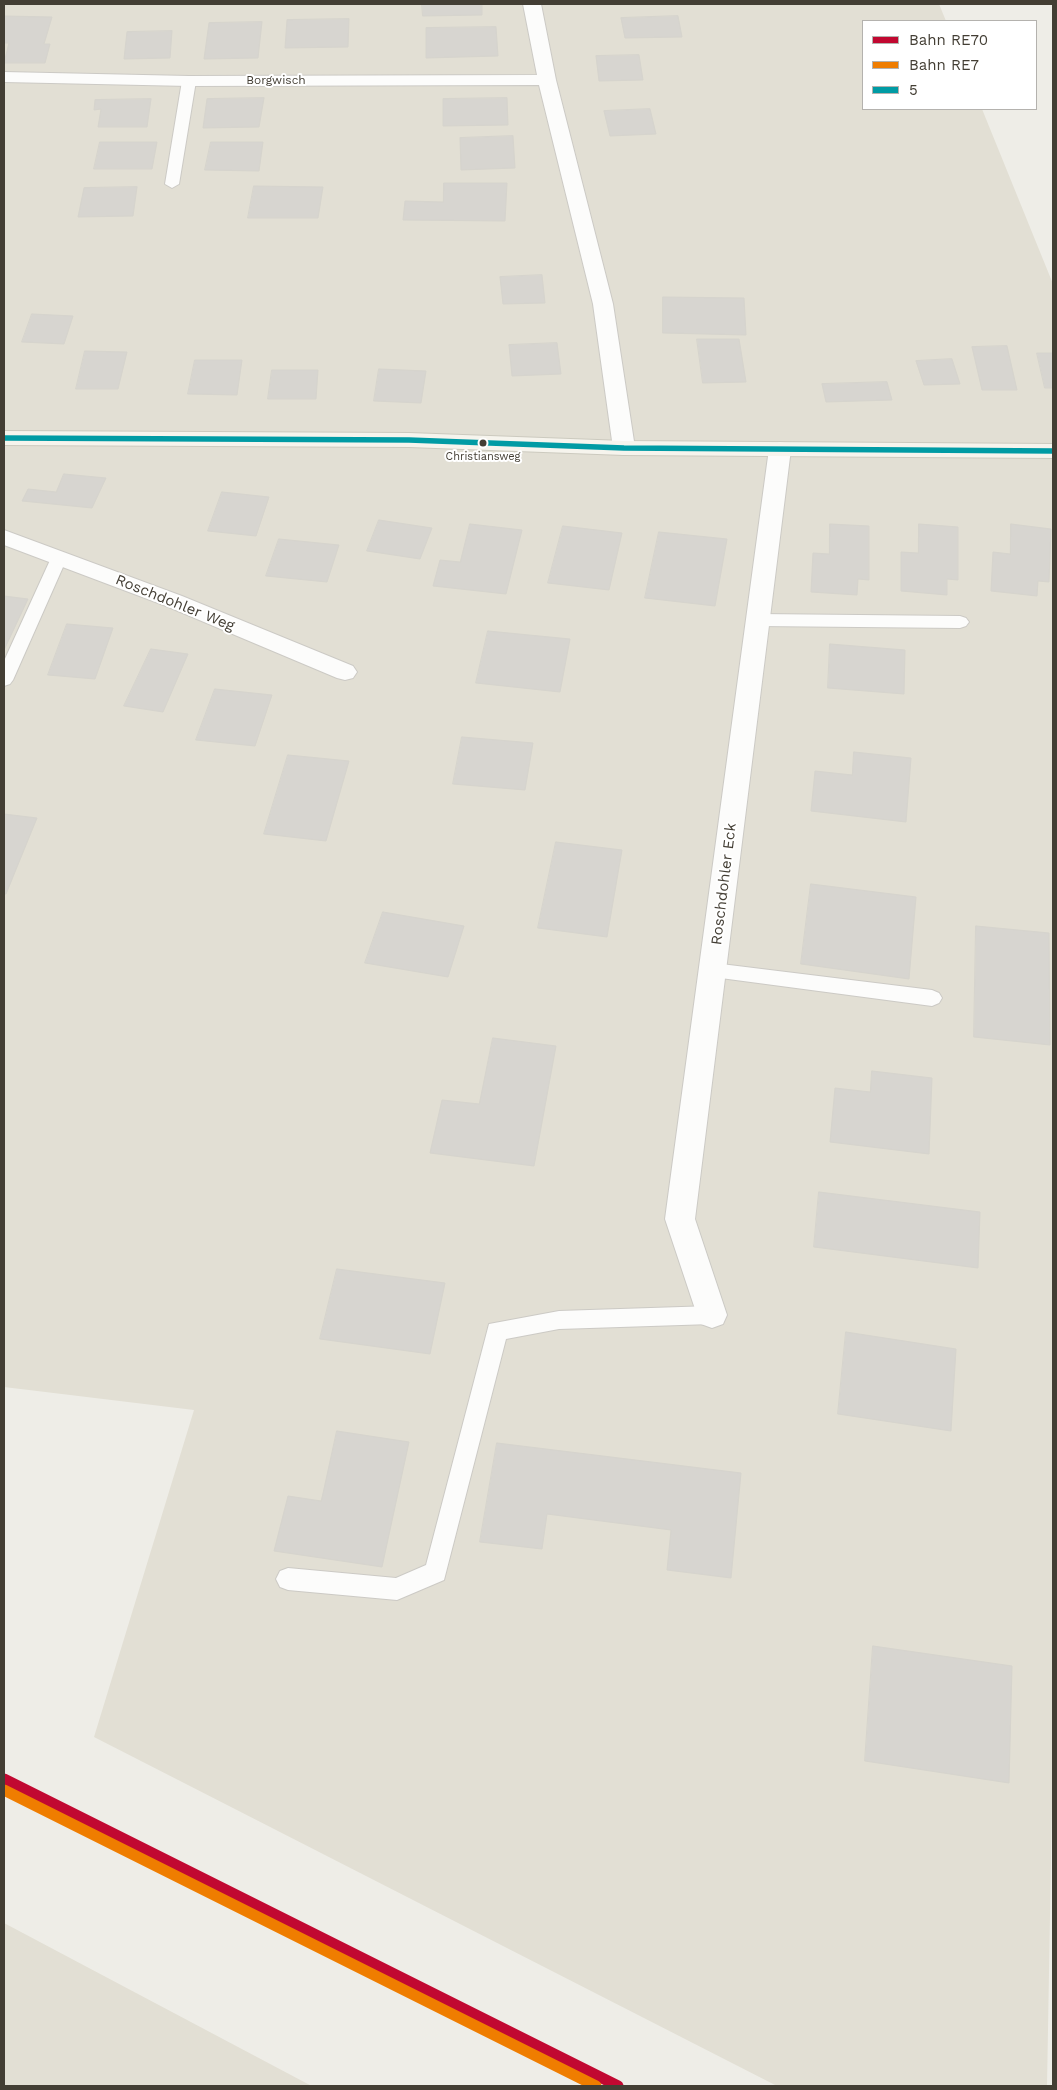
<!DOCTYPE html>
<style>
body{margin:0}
#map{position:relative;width:1057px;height:2090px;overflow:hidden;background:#eeede7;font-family:"Work Sans",sans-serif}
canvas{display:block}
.frame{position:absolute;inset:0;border:5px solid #433e34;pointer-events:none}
.legend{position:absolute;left:862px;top:20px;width:175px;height:90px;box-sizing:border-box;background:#fff;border:1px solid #b4b2ae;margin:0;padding:6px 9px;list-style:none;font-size:15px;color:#433e34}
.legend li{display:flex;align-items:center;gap:10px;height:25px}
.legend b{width:25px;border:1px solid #b4b2ae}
</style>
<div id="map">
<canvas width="1057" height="2090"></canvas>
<div class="frame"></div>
<ul class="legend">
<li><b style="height:6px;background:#c10831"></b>Bahn RE70</li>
<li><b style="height:6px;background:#ef7d00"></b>Bahn RE7</li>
<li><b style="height:6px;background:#009ba4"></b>5</li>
</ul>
</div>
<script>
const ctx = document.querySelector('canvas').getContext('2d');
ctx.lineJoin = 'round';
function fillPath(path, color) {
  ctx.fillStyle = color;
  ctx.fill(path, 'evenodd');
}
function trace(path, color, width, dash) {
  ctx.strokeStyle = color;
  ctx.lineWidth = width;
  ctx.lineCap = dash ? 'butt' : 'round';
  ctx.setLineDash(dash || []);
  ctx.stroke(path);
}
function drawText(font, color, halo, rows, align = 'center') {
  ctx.font = font + ' "Work Sans",sans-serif';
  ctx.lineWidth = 4;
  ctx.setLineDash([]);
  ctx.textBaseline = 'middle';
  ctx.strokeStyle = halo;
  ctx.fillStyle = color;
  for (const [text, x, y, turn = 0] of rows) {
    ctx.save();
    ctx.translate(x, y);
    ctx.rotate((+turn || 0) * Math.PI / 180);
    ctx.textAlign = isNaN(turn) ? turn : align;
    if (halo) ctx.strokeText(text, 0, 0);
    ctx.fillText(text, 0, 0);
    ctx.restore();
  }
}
fillPath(new Path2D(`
 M 4,4 L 939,4 L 946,21 L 863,21 L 863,109 L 982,109 L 1053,284 L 1053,1745 L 1047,2086 L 777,2086 L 94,1737 L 194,1410 L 4,1387 Z
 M 4,1923 L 306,2083 L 312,2086 L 4,2086 Z`), '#e2dfd4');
const building = new Path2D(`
 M 422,4 L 482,4 L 482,15 L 423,16 Z
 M 4,16 L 52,17 L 44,44 L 50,44 L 45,63 L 4,63 L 9,43 L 4,43 Z
 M 678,16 L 682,37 L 625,38 L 621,18 Z
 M 349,19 L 348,47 L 285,48 L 287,20 Z
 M 262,22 L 258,58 L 204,59 L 209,23 Z
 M 496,27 L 498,56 L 426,58 L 426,28 Z
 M 172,31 L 170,58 L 124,59 L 127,32 Z
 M 639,55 L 643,80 L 599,81 L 596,56 Z
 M 264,98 L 259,127 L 203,128 L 207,99 Z
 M 507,98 L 508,125 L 443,126 L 443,99 Z
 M 151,99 L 147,127 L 98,127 L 101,109 L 94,110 L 95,100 Z
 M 650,109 L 656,134 L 610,136 L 604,111 Z
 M 513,136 L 515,168 L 461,170 L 460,138 Z
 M 100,142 L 157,142 L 152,169 L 94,169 Z
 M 211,142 L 263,142 L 259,171 L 205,170 Z
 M 444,183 L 507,183 L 505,221 L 403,220 L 405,201 L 443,202 Z
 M 254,186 L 323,187 L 318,218 L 248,218 Z
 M 137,187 L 133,216 L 78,217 L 84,188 Z
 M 542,275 L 545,303 L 503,304 L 500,277 Z
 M 663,297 L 744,298 L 746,335 L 663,333 Z
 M 32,314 L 73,316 L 64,344 L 22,342 Z
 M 697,339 L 739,339 L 746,382 L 703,383 Z
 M 557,343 L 561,374 L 512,376 L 509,345 Z
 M 1007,346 L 1017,390 L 982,390 L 972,347 Z
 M 85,351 L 127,352 L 118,389 L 76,389 Z
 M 1037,353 L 1053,353 L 1053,388 L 1045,388 Z
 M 952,359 L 960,384 L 924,385 L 916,361 Z
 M 195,360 L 242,360 L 237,395 L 188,394 Z
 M 379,369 L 426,371 L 421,403 L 374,401 Z
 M 272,370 L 318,370 L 316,399 L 268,399 Z
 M 887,382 L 892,400 L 826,402 L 822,384 Z
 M 64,474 L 106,478 L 92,508 L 22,501 L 28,489 L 56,492 Z
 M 222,492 L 269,497 L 256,536 L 208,531 Z
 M 379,520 L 432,528 L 420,559 L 367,551 Z
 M 470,524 L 522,530 L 506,594 L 433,586 L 440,560 L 460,562 Z
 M 830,524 L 869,526 L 869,580 L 858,579 L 857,595 L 811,592 L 813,553 L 829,554 Z
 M 919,524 L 958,527 L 958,580 L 947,579 L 947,595 L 901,591 L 901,552 L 918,553 Z
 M 1011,524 L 1051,529 L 1049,582 L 1038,581 L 1037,596 L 991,591 L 993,552 L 1010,554 Z
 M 563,526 L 622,533 L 609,590 L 548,583 Z
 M 659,532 L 727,539 L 715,606 L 645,598 Z
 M 279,539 L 339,545 L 327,582 L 266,576 Z
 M 4,596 L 28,599 L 4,650 Z
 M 67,624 L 113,628 L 95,679 L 48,675 Z
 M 488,631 L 570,639 L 560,692 L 476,683 Z
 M 830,644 L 905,650 L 904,694 L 828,688 Z
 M 151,649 L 188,654 L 163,712 L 124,706 Z
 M 215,689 L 272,695 L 255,746 L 196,740 Z
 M 462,737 L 533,743 L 525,790 L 453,784 Z
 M 854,752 L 911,758 L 906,822 L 811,811 L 815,771 L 852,775 Z
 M 288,755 L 349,761 L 326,841 L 264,834 Z
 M 4,814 L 37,818 L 6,894 L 4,894 Z
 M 556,842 L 622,850 L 607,937 L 538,928 Z
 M 811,884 L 916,897 L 909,979 L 801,964 Z
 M 383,912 L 464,926 L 448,977 L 365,963 Z
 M 976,926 L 1049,933 L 1050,1045 L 974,1037 Z
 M 493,1038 L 556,1046 L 534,1166 L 430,1153 L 442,1100 L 479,1104 Z
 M 872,1071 L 932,1078 L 929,1154 L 830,1142 L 835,1088 L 870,1092 Z
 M 819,1192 L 980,1212 L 978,1268 L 814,1247 Z
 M 337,1269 L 445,1283 L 430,1354 L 320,1339 Z
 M 846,1332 L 956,1349 L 951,1431 L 838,1414 Z
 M 337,1431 L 409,1442 L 382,1567 L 274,1551 L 288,1496 L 321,1501 Z
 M 497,1443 L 741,1473 L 731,1578 L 667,1570 L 671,1530 L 547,1514 L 542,1549 L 480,1542 Z
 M 873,1646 L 1012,1666 L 1009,1783 L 865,1761 Z`);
fillPath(building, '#d7d5d0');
trace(building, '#d6d4cd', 1);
const lane = new Path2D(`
 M 189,77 L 196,81 L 179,184 L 172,188 L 165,184 L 182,81 Z
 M 59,553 L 65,554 L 67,558 L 13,680 L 10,684 L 4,686 L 4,661 L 51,558 L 53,554 Z
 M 758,614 L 960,616 L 966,618 L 969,622 L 966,626 L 960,628 L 758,626 L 752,624 L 749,620 L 752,616 Z
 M 713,963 L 932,990 L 939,993 L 942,998 L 939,1003 L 932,1006 L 713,977 L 706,975 L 703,970 L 706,965 Z
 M 712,1306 L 720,1308 L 723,1315 L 720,1322 L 712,1324 L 559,1329 L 506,1339 L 444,1580 L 397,1600 L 288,1590 L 280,1587 L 276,1579 L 280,1571 L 288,1568 L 396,1578 L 426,1565 L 489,1324 L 559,1311 Z`);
const street = new Path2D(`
 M 523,4 L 541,4 L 556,80 L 613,304 L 635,448 L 632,453 L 624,455 L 616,453 L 613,448 L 593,304 L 539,85 L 189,86 L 4,82 L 4,72 L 189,76 L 537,75 Z
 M 780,442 L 788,444 L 791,449 L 695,1219 L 727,1315 L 723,1324 L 712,1328 L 701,1324 L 697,1315 L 665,1219 L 769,449 L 772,444 Z
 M 4,530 L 182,596 L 353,666 L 357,672 L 353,678 L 345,680 L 337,678 L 166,606 L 4,545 Z`);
const secondary = new Path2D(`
 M 4,431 L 409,433 L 624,441 L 1053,444 L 1053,458 L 624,455 L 409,447 L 4,445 Z`);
trace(lane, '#cccac5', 2);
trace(street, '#cccac5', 2);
trace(secondary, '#cccabf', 2);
fillPath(lane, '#fcfcfb');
fillPath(street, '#fcfcfb');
fillPath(secondary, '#f6f4ed');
trace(new Path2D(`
 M 4,438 L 409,440 L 624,448 L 1053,451`), '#009ba4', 5.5);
trace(new Path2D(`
 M 4,1779 L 618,2086`), '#c10831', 11);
trace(new Path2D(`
 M 4,1790 L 596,2086`), '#ef7d00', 11);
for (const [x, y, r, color] of [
 [483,443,4.5,"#433e34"]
]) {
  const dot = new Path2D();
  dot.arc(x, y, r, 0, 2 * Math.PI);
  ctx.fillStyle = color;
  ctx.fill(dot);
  trace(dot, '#fff', 2);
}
drawText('11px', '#433e34', '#fff', [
 ["Christiansweg",483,457]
]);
drawText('12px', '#433e34', '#fff', [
 ["Borgwisch",276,80]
]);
drawText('15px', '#433e34', '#fff', [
 ["Roschdohler Weg",175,603,22],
 ["Roschdohler Eck",724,884,-83]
]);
</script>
